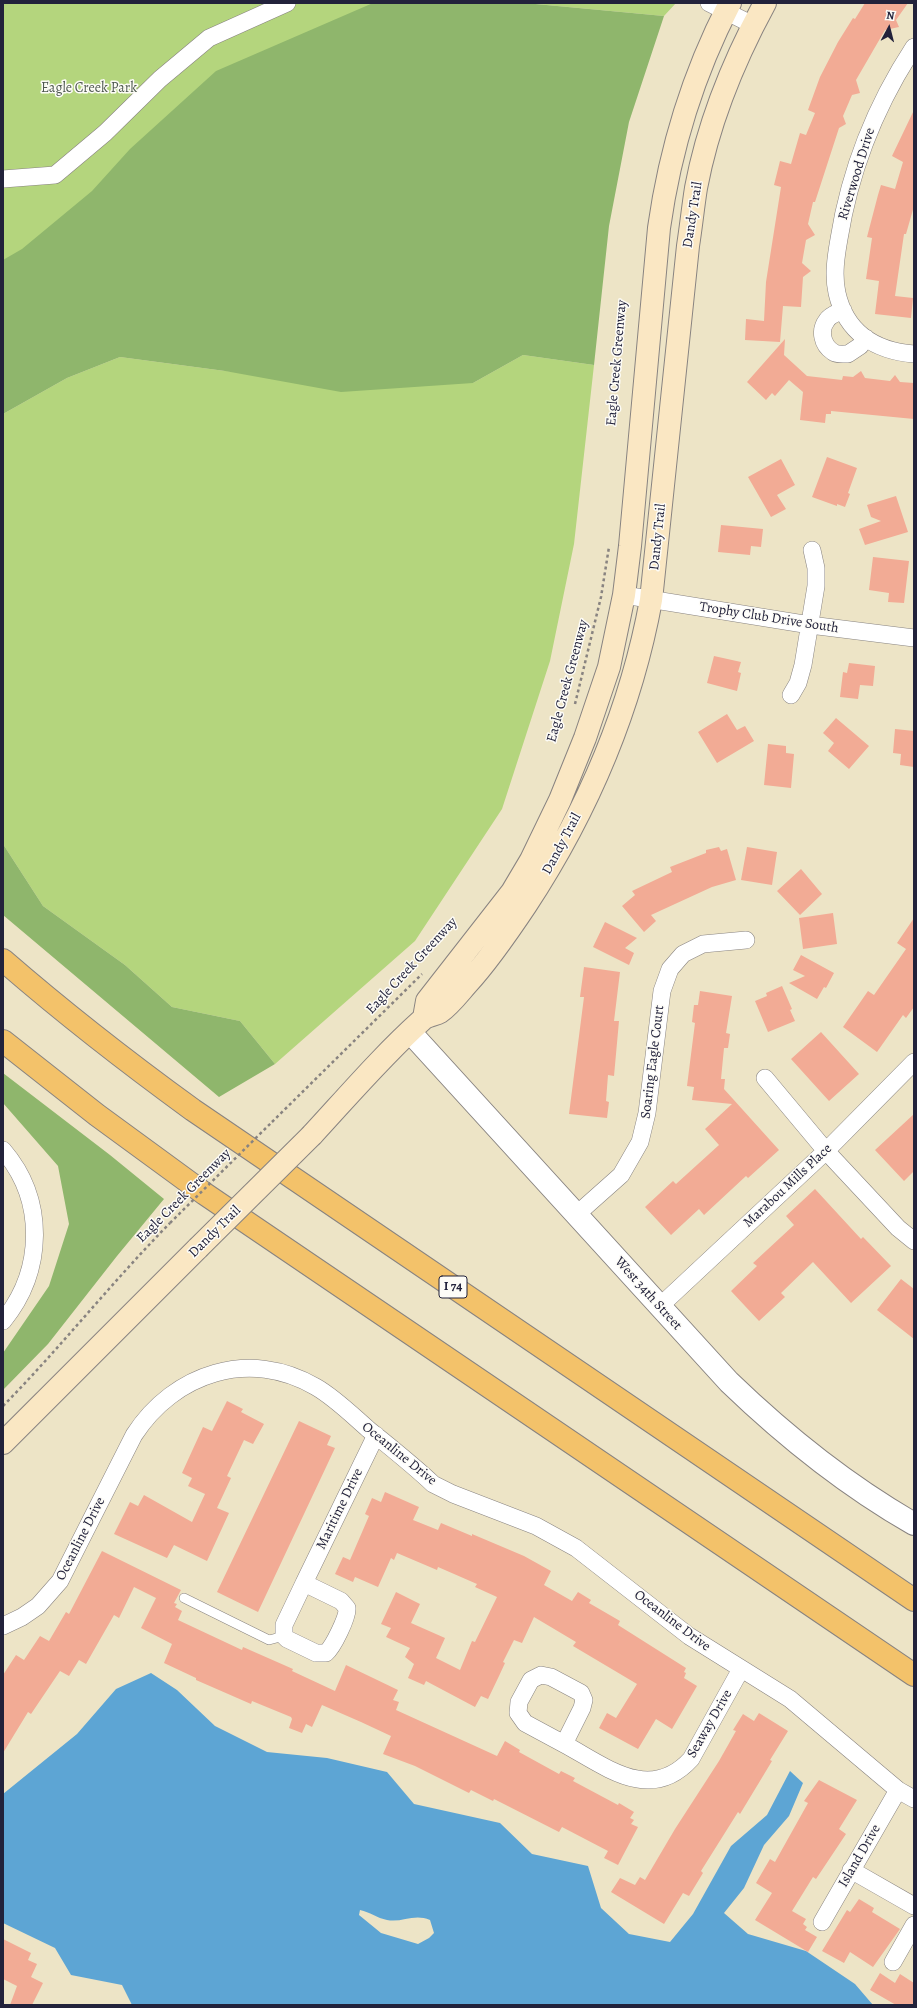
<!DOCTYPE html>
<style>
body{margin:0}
#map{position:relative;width:917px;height:2008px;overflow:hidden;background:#ede4c6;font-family:Alegreya,serif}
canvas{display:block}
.frame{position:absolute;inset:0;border:4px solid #22223b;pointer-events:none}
.north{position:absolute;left:869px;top:8px;width:40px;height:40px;-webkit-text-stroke:3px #fdfcf7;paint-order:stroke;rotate:7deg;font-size:11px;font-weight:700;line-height:16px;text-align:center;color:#22223b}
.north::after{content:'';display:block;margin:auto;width:14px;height:18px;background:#22223b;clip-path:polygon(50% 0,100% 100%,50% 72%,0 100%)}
</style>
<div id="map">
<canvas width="917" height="2008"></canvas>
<div class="frame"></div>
<div class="north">N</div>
</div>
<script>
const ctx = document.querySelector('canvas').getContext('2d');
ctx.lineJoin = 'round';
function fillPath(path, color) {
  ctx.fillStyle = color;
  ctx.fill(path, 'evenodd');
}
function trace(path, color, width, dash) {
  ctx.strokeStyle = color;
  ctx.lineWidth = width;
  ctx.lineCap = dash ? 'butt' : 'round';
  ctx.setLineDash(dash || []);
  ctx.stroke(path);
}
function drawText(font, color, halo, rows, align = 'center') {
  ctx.font = font + ' Alegreya,serif';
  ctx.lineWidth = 3;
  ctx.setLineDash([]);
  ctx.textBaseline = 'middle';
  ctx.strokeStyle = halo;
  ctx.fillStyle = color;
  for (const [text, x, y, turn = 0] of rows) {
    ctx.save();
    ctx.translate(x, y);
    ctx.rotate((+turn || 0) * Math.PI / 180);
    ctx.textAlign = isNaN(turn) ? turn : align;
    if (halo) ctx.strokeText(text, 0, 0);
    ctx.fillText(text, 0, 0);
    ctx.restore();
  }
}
fillPath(new Path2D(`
 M 3,3 L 400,3 L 3,269 Z
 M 525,3 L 676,3 L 664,16 Z
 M 523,355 L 594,365 L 574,544 L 550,661 L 502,809 L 415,941 L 275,1064 L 240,1021 L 172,1007 L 125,965 L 43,906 L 3,844 L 3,414 L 67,378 L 120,357 L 225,371 L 473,383 Z`), '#b4d57d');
fillPath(new Path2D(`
 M 373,3 L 525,3 L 664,16 L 629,122 L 609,226 L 594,365 L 523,355 L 473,383 L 341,392 L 225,371 L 120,357 L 67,378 L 3,414 L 3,260 L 22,249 L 92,191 L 130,149 L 216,71 Z
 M 3,844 L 43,906 L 125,965 L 172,1007 L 240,1021 L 275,1064 L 219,1097 L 3,915 Z
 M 3,1073 L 110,1155 L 164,1199 L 117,1256 L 48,1344 L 3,1390 L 3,1353 L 49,1286 L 69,1224 L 58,1166 L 3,1103 Z`), '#8fb66c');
fillPath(new Path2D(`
 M 151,1673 L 177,1690 L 215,1726 L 267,1752 L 327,1758 L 387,1772 L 414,1804 L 500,1823 L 532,1854 L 588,1866 L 601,1908 L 629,1934 L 670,1942 L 693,1914 L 731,1846 L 767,1815 L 790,1771 L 803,1783 L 789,1816 L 764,1845 L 744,1888 L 724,1913 L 748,1934 L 806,1951 L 855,1984 L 873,2005 L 132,2005 L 122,1985 L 71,1975 L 55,1948 L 3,1923 L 3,1794 L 77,1734 L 116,1689 ZM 360,1910 C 370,1912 377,1918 387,1920 C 402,1923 414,1913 430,1920 L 434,1933 L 429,1938 L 418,1944 L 381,1933 L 359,1915 Z`), '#5da5d4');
fillPath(new Path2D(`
 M 865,3 L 908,3 L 896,20 L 899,27 L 885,30 L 856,80 L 860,93 L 852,95 L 843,116 L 846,124 L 839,128 L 815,202 L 813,202 L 808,224 L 815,235 L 806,240 L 802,263 L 811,271 L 803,277 L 801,307 L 783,306 L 780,342 L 745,340 L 746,319 L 764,321 L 766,282 L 781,187 L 774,185 L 780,161 L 791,164 L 800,133 L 806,135 L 815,113 L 808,110 L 820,77 L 838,42 L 853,18 L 855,19 Z
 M 914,110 L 914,206 L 906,234 L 904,234 L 895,296 L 913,298 L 911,318 L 875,314 L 879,281 L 866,279 L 872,238 L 867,237 L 878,195 L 881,185 L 895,189 L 903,162 L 892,156 Z
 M 785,339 L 784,355 L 807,376 L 842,380 L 843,376 L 853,377 L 861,371 L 865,378 L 890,381 L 895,375 L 900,382 L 914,383 L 914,419 L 831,411 L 831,414 L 826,414 L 825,423 L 800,420 L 803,392 L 789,380 L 775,396 L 772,393 L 766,400 L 747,382 Z
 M 827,457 L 857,468 L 848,493 L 850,494 L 845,507 L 837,504 L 837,506 L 812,497 Z
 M 781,459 L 795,485 L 777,495 L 786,509 L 771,517 L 748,477 Z
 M 896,496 L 908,532 L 865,545 L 859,529 L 881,521 L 871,517 L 867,505 Z
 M 721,525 L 763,529 L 761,547 L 751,546 L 750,555 L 718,552 Z
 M 873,557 L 909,561 L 904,603 L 888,602 L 889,593 L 869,590 Z
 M 714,656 L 741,662 L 738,672 L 741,673 L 737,691 L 707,683 Z
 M 849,663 L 875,666 L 873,686 L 860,685 L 858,699 L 840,697 L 843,672 L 847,673 Z
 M 727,714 L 737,730 L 745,726 L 754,741 L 717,763 L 698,732 Z
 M 836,718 L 869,746 L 849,769 L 828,751 L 834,743 L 823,733 Z
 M 895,729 L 914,731 L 914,767 L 900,765 L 901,754 L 893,753 Z
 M 768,744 L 786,746 L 786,753 L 794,754 L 791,788 L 764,785 Z
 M 719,847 L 721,851 L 727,849 L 736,880 L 712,887 L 651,915 L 656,921 L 644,932 L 622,906 L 635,895 L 632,891 L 672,872 L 670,867 L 706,853 L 706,850 Z
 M 747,847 L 777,852 L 772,885 L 741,880 Z
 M 801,869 L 822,894 L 800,915 L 777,891 Z
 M 833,913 L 837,944 L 803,949 L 799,918 Z
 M 914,918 L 914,1007 L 906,1018 L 903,1015 L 877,1052 L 843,1027 L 868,991 L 874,995 L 906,949 L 897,943 Z
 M 605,922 L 637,938 L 625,948 L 634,953 L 629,965 L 593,947 Z
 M 801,955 L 834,973 L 826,988 L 824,987 L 817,999 L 789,983 L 805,976 L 793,970 Z
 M 584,967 L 620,972 L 614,1021 L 619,1021 L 614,1076 L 608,1075 L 606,1101 L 609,1102 L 607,1118 L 569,1114 L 584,997 L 580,997 Z
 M 782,986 L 792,1009 L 790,1010 L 795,1021 L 768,1032 L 755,1001 L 767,996 L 766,993 Z
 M 700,991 L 732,996 L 726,1033 L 730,1034 L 728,1048 L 724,1048 L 721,1079 L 725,1079 L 724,1089 L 779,1150 L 748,1178 L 746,1176 L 704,1215 L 699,1209 L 671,1235 L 645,1207 L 673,1181 L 676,1184 L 719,1145 L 705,1129 L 732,1104 L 692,1100 L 694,1087 L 687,1086 L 695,1023 L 692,1022 L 694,1005 L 698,1005 Z
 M 821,1032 L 859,1074 L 829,1101 L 791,1059 Z
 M 914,1114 L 914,1171 L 904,1181 L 875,1150 Z
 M 815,1189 L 861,1239 L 863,1237 L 891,1266 L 851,1303 L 813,1262 L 781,1293 L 785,1297 L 759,1321 L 731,1291 L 757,1266 L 753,1263 L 794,1225 L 786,1216 Z
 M 901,1279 L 914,1289 L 914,1339 L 877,1310 Z
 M 227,1401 L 243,1409 L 241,1412 L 264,1424 L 253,1444 L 244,1440 L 227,1476 L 231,1478 L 217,1508 L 229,1513 L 207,1561 L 174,1545 L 167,1558 L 114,1534 L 130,1502 L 138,1506 L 144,1495 L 192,1522 L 205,1494 L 188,1486 L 192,1478 L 182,1473 L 203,1427 L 212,1431 Z
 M 299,1421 L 331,1436 L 327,1445 L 335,1448 L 258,1612 L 217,1592 Z
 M 385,1492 L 419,1507 L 413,1520 L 438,1530 L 441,1523 L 472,1536 L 472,1534 L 524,1556 L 551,1571 L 544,1585 L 572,1601 L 578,1592 L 591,1600 L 589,1603 L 620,1621 L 618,1625 L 686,1668 L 684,1672 L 686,1673 L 684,1678 L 697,1686 L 672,1729 L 656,1719 L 638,1749 L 599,1728 L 607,1713 L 616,1718 L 637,1684 L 573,1646 L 576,1642 L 534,1617 L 522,1643 L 514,1640 L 503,1662 L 505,1663 L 499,1676 L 488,1699 L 481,1696 L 475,1707 L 426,1681 L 424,1685 L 408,1678 L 414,1664 L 405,1657 L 410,1648 L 386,1637 L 391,1628 L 381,1624 L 396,1592 L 420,1604 L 411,1623 L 445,1638 L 436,1658 L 460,1670 L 472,1641 L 475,1642 L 497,1597 L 475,1587 L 477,1584 L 438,1567 L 437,1570 L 397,1553 L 394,1560 L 391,1558 L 378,1587 L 355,1577 L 353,1582 L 335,1574 L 343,1557 L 350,1560 L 369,1516 L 365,1514 L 372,1498 L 381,1502 Z
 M 102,1551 L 181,1590 L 174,1603 L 177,1604 L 175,1607 L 182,1611 L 178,1620 L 242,1650 L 243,1647 L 293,1669 L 292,1671 L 335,1691 L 346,1665 L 398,1690 L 393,1700 L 399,1702 L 396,1710 L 497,1756 L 505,1741 L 520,1750 L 519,1752 L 559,1774 L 561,1771 L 575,1778 L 573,1781 L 618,1805 L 619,1803 L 634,1812 L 630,1818 L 634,1820 L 631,1824 L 638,1827 L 618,1865 L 604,1858 L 608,1851 L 562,1827 L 559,1832 L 494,1799 L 493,1801 L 471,1790 L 469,1793 L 415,1766 L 383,1754 L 391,1736 L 361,1722 L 322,1705 L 312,1727 L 306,1724 L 302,1733 L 289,1728 L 292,1719 L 291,1717 L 252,1701 L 251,1704 L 196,1680 L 196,1678 L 164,1663 L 172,1644 L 141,1628 L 156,1598 L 134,1587 L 119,1618 L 114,1615 L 86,1664 L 79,1660 L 69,1676 L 60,1671 L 31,1714 L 28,1712 L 3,1753 L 3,1675 L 16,1655 L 24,1660 L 40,1636 L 49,1641 L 66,1612 L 69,1614 Z
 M 759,1713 L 788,1731 L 770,1760 L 772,1761 L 763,1776 L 740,1814 L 738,1812 L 701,1871 L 703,1873 L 689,1896 L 683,1893 L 664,1924 L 611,1892 L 620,1878 L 635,1885 L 640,1877 L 645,1880 L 675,1829 L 719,1761 L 736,1731 L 733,1730 L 743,1714 L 754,1721 Z
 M 819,1780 L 857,1800 L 839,1829 L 846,1834 L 816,1879 L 813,1877 L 792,1911 L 806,1919 L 803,1924 L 807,1927 L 805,1930 L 817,1937 L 808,1952 L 755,1920 L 772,1893 L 756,1883 L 770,1859 L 775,1862 L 808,1803 L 804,1801 Z
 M 859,1899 L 874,1908 L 872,1912 L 900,1929 L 873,1967 L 850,1952 L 844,1963 L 822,1951 L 847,1910 L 850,1912 Z
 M 3,1939 L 31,1953 L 28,1960 L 37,1964 L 31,1977 L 43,1983 L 32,2005 L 10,2005 L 17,1986 L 3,1979 Z
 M 880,1973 L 895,1983 L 900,1974 L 914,1983 L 914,2005 L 896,2005 L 870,1990 Z`), '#f2ab95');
const service = new Path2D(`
 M 184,1598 L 269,1640 L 284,1636`);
const minor = new Path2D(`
 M 709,3 L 753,25
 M 914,47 C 876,105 850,170 839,239 C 836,256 833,275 837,293 C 846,333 876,351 914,354
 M 3,179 L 55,175 L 105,133 L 160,79 L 209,38 L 287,3
 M 843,310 C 837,313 830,315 827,320 C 819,330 822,345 833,352 C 837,355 843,354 848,354 L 860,346 L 866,338
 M 624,595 L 810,625 L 914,638
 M 791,695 L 798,683 L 803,665 L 816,586 L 816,568 L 812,550
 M 765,1078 L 826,1151 L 898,1228 L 914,1241
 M 3,1150 C 46,1200 44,1271 3,1321
 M 576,1215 L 621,1175 L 640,1142 L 647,1113 L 662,991 L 670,969 L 683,954 L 703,944 L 746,940
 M 659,1307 L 826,1151 L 914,1062
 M 304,1583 L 341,1601 L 347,1608 C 348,1617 333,1647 326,1653 L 316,1653 L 287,1639 L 284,1636 L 284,1625 Z
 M 304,1583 L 376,1435
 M 3,1626 L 22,1617 L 38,1606 L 60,1581 L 134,1435 C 174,1373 250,1348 316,1387 C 335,1398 352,1415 368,1429 C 390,1447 413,1465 433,1484 L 453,1494 L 536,1526 L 576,1548 L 689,1636 L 790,1699 L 898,1790 L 914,1799
 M 541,1675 L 551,1677 L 581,1693 L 584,1700 L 582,1708 L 564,1744 L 525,1723 L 518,1713 L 519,1702 L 531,1680 Z
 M 564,1744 C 605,1766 650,1804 691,1759 L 741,1669
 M 851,1870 L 914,1906
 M 822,1922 L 898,1790
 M 893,1962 L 914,1925`);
const tertiary = new Path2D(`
 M 410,1032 L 729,1382 C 785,1436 846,1485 914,1524`);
const secondary = new Path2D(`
 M 424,1018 L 427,1001 L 512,892 L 531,860 L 560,800 L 585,738 L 609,667 L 624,595 L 630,546 L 659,228 C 670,150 693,74 730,3
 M 312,1135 C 348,1096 383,1055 422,1020 C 427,1015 435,1015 440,1012 C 450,1005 459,993 467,984 C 489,960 508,932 526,905 C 587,812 631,709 651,600 L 688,246 C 691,227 693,207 696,188 C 708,124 734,60 765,3
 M 3,1443 L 198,1248`);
const motorway = new Path2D(`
 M 3,960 C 64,1013 127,1062 193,1110 L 914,1600
 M 3,1041 L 97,1115 L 205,1194 L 914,1675`);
trace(service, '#888380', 10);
trace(minor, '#888380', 18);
trace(tertiary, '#888380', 24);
trace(secondary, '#888380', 24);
trace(motorway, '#888380', 24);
trace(new Path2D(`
 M 575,704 L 601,597 L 609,547
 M 272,1122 L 422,974
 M 3,1406 C 61,1347 112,1282 170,1223`), '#888380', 2.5, [3, 3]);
trace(service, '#fff', 9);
trace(minor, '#fff', 17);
trace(tertiary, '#fff', 22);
trace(secondary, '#fae7c3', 22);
trace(motorway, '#f3c26a', 22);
const secondaryBridge = new Path2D(`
 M 198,1248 L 312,1135`);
trace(secondaryBridge, '#888380', 24, []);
trace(new Path2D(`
 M 170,1223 L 272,1122`), '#888380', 2.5, [3, 3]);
trace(secondaryBridge, '#fae7c3', 22);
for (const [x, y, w] of [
 [453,1287,28]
]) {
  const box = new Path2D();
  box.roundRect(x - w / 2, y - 11, w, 22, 3);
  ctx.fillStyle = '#fdfcf7';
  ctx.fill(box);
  trace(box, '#22223b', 1);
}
drawText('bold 13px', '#22223b', null, [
 ["I 74",453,1287]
]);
drawText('14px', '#4e584f', '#fdfcf7', [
 ["Eagle Creek Park",89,89]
]);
drawText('14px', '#22223b', '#fdfcf7', [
 ["Riverwood Drive",857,174,-73],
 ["Dandy Trail",693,215,-81],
 ["Eagle Creek Greenway",617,363,-85],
 ["Dandy Trail",658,537,-84],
 ["Trophy Club Drive South",769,618,9],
 ["Eagle Creek Greenway",568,681,-75],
 ["Dandy Trail",562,844,-62],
 ["Eagle Creek Greenway",412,966,-47],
 ["Soaring Eagle Court",653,1062,-83],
 ["Marabou Mills Place",788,1186,-43],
 ["Eagle Creek Greenway",184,1196,-45],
 ["Dandy Trail",215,1232,-45],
 ["West 34th Street",648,1294,48],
 ["Oceanline Drive",399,1454,39],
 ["Maritime Drive",340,1509,-64],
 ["Oceanline Drive",81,1539,-63],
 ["Oceanline Drive",672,1621,37],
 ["Seaway Drive",710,1724,-60],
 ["Island Drive",860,1856,-60]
]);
</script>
